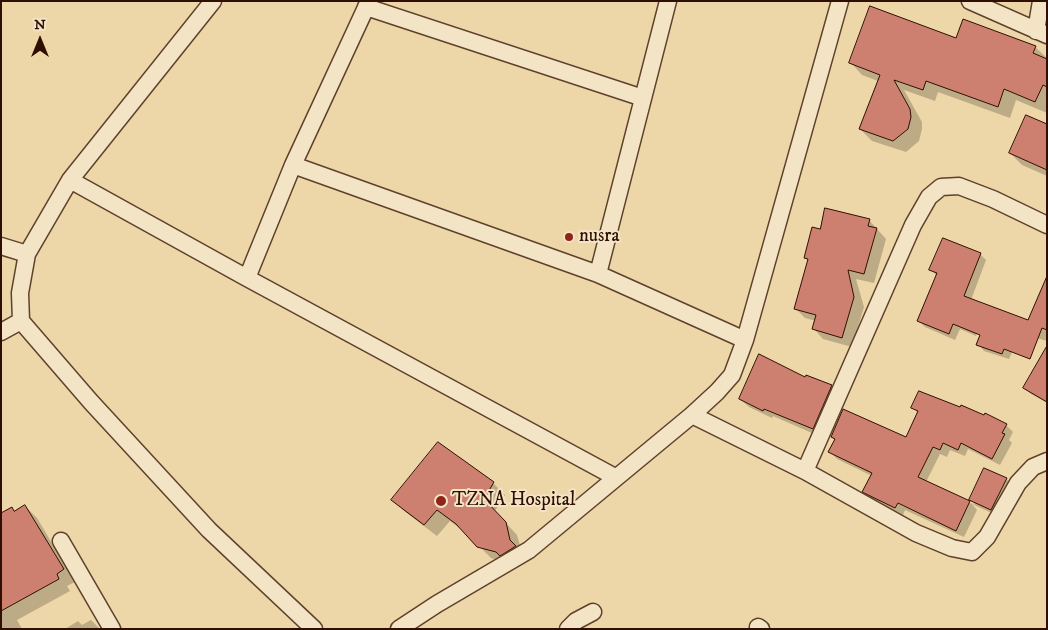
<!DOCTYPE html>
<style>
body{margin:0}
#map{position:relative;width:1048px;height:630px;overflow:hidden;background:#edd6a8;font-family:"IM FELL DW Pica",serif}
canvas{display:block}
.frame{position:absolute;inset:0;border:2px solid #2e0f01;pointer-events:none}
.north{position:absolute;left:15px;top:15px;width:50px;height:50px;-webkit-text-stroke:4px #f3e4c6;paint-order:stroke;rotate:0deg;font-size:14px;font-weight:700;line-height:20px;text-align:center;color:#2e0f01}
.north::after{content:'';display:block;margin:auto;width:18px;height:22px;background:#2e0f01;clip-path:polygon(50% 0,100% 100%,50% 72%,0 100%)}
</style>
<div id="map">
<canvas width="1048" height="630"></canvas>
<div class="frame"></div>
<div class="north">N</div>
</div>
<script>
const ctx = document.querySelector('canvas').getContext('2d');
ctx.lineJoin = 'round';
function fillPath(path, color) {
  ctx.fillStyle = color;
  ctx.fill(path, 'evenodd');
}
function trace(path, color, width, dash) {
  ctx.strokeStyle = color;
  ctx.lineWidth = width;
  ctx.lineCap = dash ? 'butt' : 'round';
  ctx.setLineDash(dash || []);
  ctx.stroke(path);
}
function drawText(font, color, halo, rows, align = 'center') {
  ctx.font = font + ' "IM FELL DW Pica",serif';
  ctx.lineWidth = 4;
  ctx.setLineDash([]);
  ctx.textBaseline = 'middle';
  ctx.strokeStyle = halo;
  ctx.fillStyle = color;
  for (const [text, x, y, turn = 0] of rows) {
    ctx.save();
    ctx.translate(x, y);
    ctx.rotate((+turn || 0) * Math.PI / 180);
    ctx.textAlign = isNaN(turn) ? turn : align;
    if (halo) ctx.strokeText(text, 0, 0);
    ctx.fillText(text, 0, 0);
    ctx.restore();
  }
}
fillPath(new Path2D(`
 M 957,39 L 1035,47 L 1047,58 L 1047,113 L 1016,100 L 1010,118 L 938,92 L 935,101 L 904,90 L 922,122 L 922,129 L 919,141 L 906,152 L 872,141 L 860,129 L 878,81 L 862,75 L 851,63 Z
 M 1047,125 L 1047,176 L 1022,165 L 1010,153 Z
 M 869,220 L 886,239 L 874,283 L 856,279 L 864,307 L 852,347 L 823,339 L 814,329 L 816,321 L 805,318 L 795,308 L 809,261 L 805,258 L 821,230 Z
 M 980,254 L 986,260 L 971,300 L 989,310 L 976,336 L 960,329 L 955,340 L 925,327 L 919,321 L 937,276 L 931,270 Z
 M 1047,279 L 1047,341 L 1037,338 Z
 M 978,344 L 1014,348 L 1009,359 L 984,351 Z
 M 1047,365 L 1047,403 L 1031,394 L 1024,388 Z
 M 805,379 L 831,386 L 840,394 L 821,437 L 773,416 L 772,418 L 749,407 L 740,399 Z
 M 913,408 L 1006,425 L 1013,432 L 1009,440 L 1012,443 L 1000,465 L 968,449 L 965,456 L 950,450 L 947,457 L 940,454 L 926,482 L 975,505 L 971,500 L 1006,479 L 1012,485 L 998,516 L 972,504 L 977,510 L 964,537 L 905,510 L 903,515 L 871,499 L 864,491 L 872,476 L 837,459 L 830,452 L 835,440 L 832,437 L 906,439 L 918,413 Z
 M 493,483 L 505,495 L 495,511 L 517,535 L 522,553 L 510,564 L 491,558 L 467,534 L 450,521 L 437,536 L 404,511 L 392,500 Z
 M 25,506 L 37,518 L 75,582 L 67,586 L 70,591 L 17,620 L 22,629 L 1,629 L 1,514 L 11,508 L 15,512 Z
 M 91,620 L 100,629 L 65,629 L 78,621 L 82,625 Z`), '#0003');
const building = new Path2D(`
 M 870,6 L 956,38 L 963,19 L 1036,46 L 1033,53 L 1047,59 L 1047,87 L 1043,85 L 1035,102 L 1004,89 L 998,107 L 926,81 L 923,90 L 894,80 L 910,109 L 911,117 L 908,129 L 893,141 L 859,129 L 880,75 L 849,63 Z
 M 1026,115 L 1047,124 L 1047,170 L 1009,153 Z
 M 825,208 L 870,219 L 868,226 L 877,228 L 864,274 L 848,270 L 854,297 L 842,338 L 812,329 L 816,315 L 794,309 L 808,259 L 804,258 L 812,227 L 820,229 Z
 M 943,238 L 981,253 L 964,296 L 1028,320 L 1047,276 L 1047,330 L 1042,328 L 1030,359 L 1004,349 L 1002,354 L 976,345 L 980,335 L 953,324 L 949,334 L 917,321 L 937,273 L 929,270 Z
 M 1047,346 L 1047,402 L 1023,388 Z
 M 759,354 L 805,377 L 806,375 L 832,385 L 813,429 L 764,409 L 763,411 L 739,399 Z
 M 919,391 L 960,407 L 961,405 L 984,415 L 985,413 L 1007,424 L 1002,433 L 1005,434 L 992,459 L 961,443 L 958,450 L 943,443 L 940,450 L 933,447 L 918,477 L 970,501 L 956,531 L 898,503 L 895,508 L 862,492 L 872,473 L 828,452 L 835,439 L 831,437 L 843,409 L 906,437 L 918,411 L 911,408 Z
 M 438,442 L 494,482 L 484,499 L 506,522 L 510,540 L 516,546 L 500,556 L 496,552 L 477,547 L 456,524 L 437,510 L 424,525 L 391,500 Z
 M 984,468 L 1007,478 L 991,510 L 969,500 Z
 M 25,505 L 64,569 L 57,574 L 59,579 L 1,611 L 1,513 L 12,507 L 14,511 Z`);
fillPath(building, '#ce8070');
trace(building, '#2e0f01', 1);
const street = new Path2D(`
 M 213,1 L 70,180 L 27,254 L 20,293 L 21,321 L 91,402 L 209,530 L 314,629
 M 970,1 L 1047,35
 M 366,7 L 643,98
 M 1036,31 L 1041,1
 M 293,165 L 598,274 L 745,340
 M 70,180 L 247,278 L 615,477
 M 1,246 L 27,254
 M 598,274 L 668,1
 M 247,278 L 293,165 L 369,1
 M 1,332 L 21,321
 M 692,415 L 805,471 L 916,533 L 952,548 L 972,552 L 987,537 L 1018,483 L 1033,467 L 1047,461
 M 805,471 L 913,225 L 929,197 L 941,187 L 959,186 L 993,199 L 1047,225
 M 61,541 L 112,629
 M 758,627 L 761,629
 M 399,629 L 437,604 L 529,550 L 692,415 L 717,392 L 732,375 L 745,340 L 840,1
 M 568,629 L 576,621 L 593,612`);
trace(street, '#5e412b', 19);
trace(street, '#f3e4c6', 16);
for (const [x, y, r, color] of [
 [569,237,5,"#8f2418"],
 [441,501,6,"#8f2418"]
]) {
  const dot = new Path2D();
  dot.arc(x, y, r, 0, 2 * Math.PI);
  ctx.fillStyle = color;
  ctx.fill(dot);
  trace(dot, '#f3e4c6', 2);
}
drawText('19px', '#2e0f01', '#f3e4c6', [
 ["nusra",579,237],
 ["TZNA Hospital",452,501]
], 'left');
</script>
